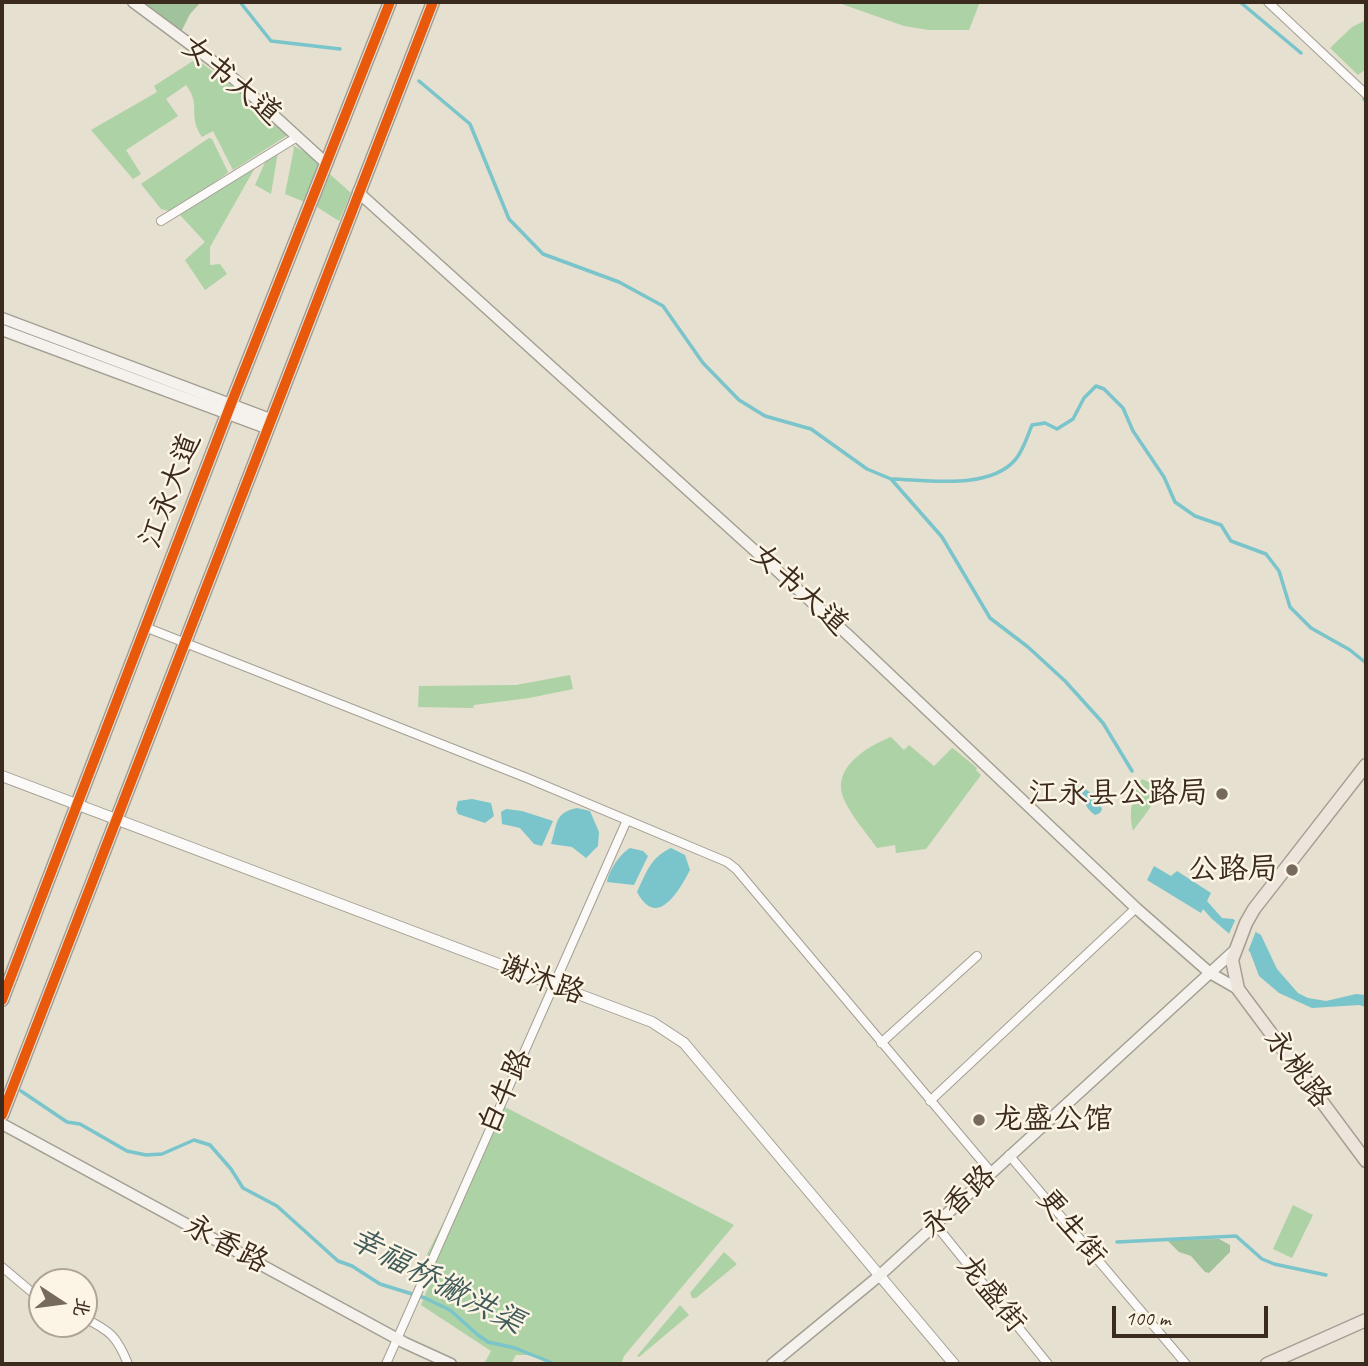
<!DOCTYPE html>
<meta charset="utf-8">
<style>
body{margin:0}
#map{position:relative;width:1368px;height:1366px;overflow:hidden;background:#e5e0cf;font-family:Caveat,"LXGW WenKai TC",sans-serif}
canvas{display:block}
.frame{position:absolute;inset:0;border:4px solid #3b2a1e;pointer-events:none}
.north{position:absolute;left:28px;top:1268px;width:70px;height:70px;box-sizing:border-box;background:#fcf5e5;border:2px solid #afa495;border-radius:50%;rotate:103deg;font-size:19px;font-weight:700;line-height:28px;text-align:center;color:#3b2a1e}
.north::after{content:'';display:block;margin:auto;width:24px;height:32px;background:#766a5c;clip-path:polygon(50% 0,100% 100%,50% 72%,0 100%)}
.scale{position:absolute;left:1112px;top:1306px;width:156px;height:32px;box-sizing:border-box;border:4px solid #3b2a1e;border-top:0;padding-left:9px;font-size:21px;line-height:24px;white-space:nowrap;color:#3b2a1e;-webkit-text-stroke:5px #fcf5e5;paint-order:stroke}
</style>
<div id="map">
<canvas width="1368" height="1366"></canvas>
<div class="frame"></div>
<div class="north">北</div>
<div class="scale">100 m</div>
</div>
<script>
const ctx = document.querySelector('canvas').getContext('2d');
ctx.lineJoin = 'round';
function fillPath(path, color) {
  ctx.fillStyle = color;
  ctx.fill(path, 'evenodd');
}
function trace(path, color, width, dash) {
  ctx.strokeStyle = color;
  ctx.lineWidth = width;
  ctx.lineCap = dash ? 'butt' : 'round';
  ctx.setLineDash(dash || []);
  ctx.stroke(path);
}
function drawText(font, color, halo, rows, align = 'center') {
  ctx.font = font + ' Caveat,"LXGW WenKai TC",sans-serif';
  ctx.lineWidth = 5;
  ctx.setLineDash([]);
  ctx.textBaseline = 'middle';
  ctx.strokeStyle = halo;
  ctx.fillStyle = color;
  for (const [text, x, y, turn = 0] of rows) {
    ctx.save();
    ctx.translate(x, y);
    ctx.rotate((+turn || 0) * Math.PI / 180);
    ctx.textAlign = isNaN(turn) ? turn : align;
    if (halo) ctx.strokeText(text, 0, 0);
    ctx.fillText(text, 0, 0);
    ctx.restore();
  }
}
fillPath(new Path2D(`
 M 836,2 L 980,2 L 969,30 L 929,30 L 904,26 Z
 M 1366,20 L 1366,69 L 1358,75 L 1330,48 L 1352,27 Z
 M 196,59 L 238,90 L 288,135 L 233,170 L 213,131 L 202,137 C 187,115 202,106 186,85 L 166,99 L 178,116 L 126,150 L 141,174 L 133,179 L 91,130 L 157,92 L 154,86 Z
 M 209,138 L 212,139 L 228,172 L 226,174 L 173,212 L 161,209 L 141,184 Z
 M 292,145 L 305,152 L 351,193 L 339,221 L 317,207 L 285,194 L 294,148 Z
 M 278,152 L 271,194 L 255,185 L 266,160 Z
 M 256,166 L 210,247 L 210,265 L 220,264 L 227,274 L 205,290 L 185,260 L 205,242 L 180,215 Z
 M 570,675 L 573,689 L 529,698 L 474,705 L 473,708 L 418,707 L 419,686 L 516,685 Z
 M 891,737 L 904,750 L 909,745 L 934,766 L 952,748 L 954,749 L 977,768 L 976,770 L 981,775 L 926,849 L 896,853 L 895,845 L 877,848 C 866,832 850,815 843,797 C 832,767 868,746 891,737 Z
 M 1142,779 L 1157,786 C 1159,801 1141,819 1133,831 C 1128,813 1132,794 1142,779 Z
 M 503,1106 L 734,1225 L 624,1356 L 621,1364 L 563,1364 L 527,1355 L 516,1355 L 511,1364 L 484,1364 L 491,1351 L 421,1305 L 435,1271 L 422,1264 Z
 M 1293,1205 L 1313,1215 L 1292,1258 L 1273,1249 Z
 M 724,1252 L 737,1264 L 696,1298 L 692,1298 L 690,1293 Z
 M 680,1305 L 689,1315 L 639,1357 L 637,1356 Z`), '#add2a5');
fillPath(new Path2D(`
 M 133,2 L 201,2 L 190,14 L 179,36 Z
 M 1219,1239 L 1230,1245 L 1230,1252 L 1209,1273 L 1205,1272 L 1191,1256 L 1179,1252 L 1167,1240 Z`), '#a0c39b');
fillPath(new Path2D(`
 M 1078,786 C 1088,788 1099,800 1102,809 L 1100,813 L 1095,815 C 1087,810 1079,795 1078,786 Z
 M 472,799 L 491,803 L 494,816 L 485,823 L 458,814 L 456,809 L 458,801 Z
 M 577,808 L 590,811 L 599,832 L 598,846 L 586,858 L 572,847 L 551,844 C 558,823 554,813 577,808 Z
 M 506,809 L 522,811 L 553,821 L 542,846 L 534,844 L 520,828 L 502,824 L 501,812 Z
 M 630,848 L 643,851 L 648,856 L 634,885 L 607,882 C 609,870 620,854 630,848 Z
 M 671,848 L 685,855 L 690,870 C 679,891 657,930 637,892 C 646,873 651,857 671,848 Z
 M 1154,866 L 1171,876 L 1177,871 L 1211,893 L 1207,901 L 1222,918 L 1233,919 L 1261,935 L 1277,969 L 1298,993 L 1308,998 L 1326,1001 L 1356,994 L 1366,995 L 1366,1007 L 1359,1005 L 1312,1008 L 1279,993 L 1259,976 L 1250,952 L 1211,918 L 1203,909 L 1201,913 L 1147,880 Z`), '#7ac4cb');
fillPath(new Path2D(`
 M 1237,916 L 1256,931 L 1247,954 L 1228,936 Z`), '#e5e0cf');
trace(new Path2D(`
 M 240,2 L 271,41 L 340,49
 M 1240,2 L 1301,53
 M 419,81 L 470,124 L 509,219 L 543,254 L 619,282 L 663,306 L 703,363 L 739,400 L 765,416 L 811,429 L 867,469 L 891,479 L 942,537 L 990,618 L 1028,647 L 1065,681 L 1103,723 L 1132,771
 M 1364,99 L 1366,101
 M 892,479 C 928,480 989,490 1015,460 C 1023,451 1027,437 1032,425 L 1045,423 L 1057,429 L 1073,419 L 1084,398 L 1096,386 L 1104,389 L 1123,408 L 1133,431 L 1164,477 L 1175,502 L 1195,516 L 1221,525 L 1231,541 L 1266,554 L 1279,571 L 1290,607 L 1311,628 L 1350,650 L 1366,663
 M 21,1091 L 67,1122 L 80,1124 L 127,1151 L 146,1155 L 162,1154 L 194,1140 L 210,1145 L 231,1169 L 243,1188 L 277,1206 L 338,1261 L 352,1266 L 380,1284 L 425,1298 L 450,1310 L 478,1335 L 488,1342 L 515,1348 L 555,1364
 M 1117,1242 L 1236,1236 L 1262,1259 L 1274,1264 L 1326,1275`), '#7ac4cb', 3.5);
const minor = new Path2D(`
 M 1268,2 L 1366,94
 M 161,221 L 297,137
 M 145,627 L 527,778 L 727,862 L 736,869 L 991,1172
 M 881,1043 L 977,956
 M 930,1101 L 1136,908
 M 1009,1155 L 1186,1364
 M 935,1224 L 1048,1364
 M 2,1267 L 33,1293 L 42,1297
 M 84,1318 C 111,1331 117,1337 128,1364
 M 386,1364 L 627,820`);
const tertiary = new Path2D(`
 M 2,776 L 652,1022 L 684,1043 L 954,1364`);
const secondary = new Path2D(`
 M 133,2 L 222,68 L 327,164
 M 358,192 L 847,634 L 1136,908 L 1210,973 L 1238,989
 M 2,318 L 270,419
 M 2,330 L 266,428
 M 2,1124 L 405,1343 L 451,1364
 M 772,1364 L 879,1276 L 1235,950`);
const primary = new Path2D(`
 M 1366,765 L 1254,909 L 1246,923 L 1232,960 L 1238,989 L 1366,1161
 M 2,1000 L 231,404 L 390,2
 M 2,1115 L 433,2
 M 1267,1364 L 1366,1320`);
trace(minor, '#a49f94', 10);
trace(tertiary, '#a49f94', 12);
trace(secondary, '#a49f94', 13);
trace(primary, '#a49f94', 15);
trace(minor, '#fbfaf8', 8);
trace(tertiary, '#fbfaf8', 10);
trace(secondary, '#f5f2ed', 10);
trace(primary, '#ede5dc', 12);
trace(new Path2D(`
 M 2,1000 L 231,404 L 390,2
 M 2,1115 L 433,2`), '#e8590c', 10);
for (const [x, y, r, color] of [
 [1222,794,7,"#766a5c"],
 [1292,870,7,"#766a5c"],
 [979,1120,7,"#766a5c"]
]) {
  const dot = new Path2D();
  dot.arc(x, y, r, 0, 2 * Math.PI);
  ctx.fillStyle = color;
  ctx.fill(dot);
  trace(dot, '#fcf5e5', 2.5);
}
drawText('30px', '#3b2a1e', '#fcf5e5', [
 ["女书大道",231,81,40],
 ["江永大道",171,491,-69],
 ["女书大道",799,590,42],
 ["谢沐路",541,980,21],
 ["永桃路",1297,1069,53],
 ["白牛路",506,1092,-66],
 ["永香路",959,1202,-43],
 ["更生街",1071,1228,50],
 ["永香路",226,1245,28],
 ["龙盛街",991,1294,51]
]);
drawText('30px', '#3b2a1e', '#fcf5e5', [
 ["江永县公路局",1208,794],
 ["公路局",1278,870],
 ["龙盛公馆",993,1120,"left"]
], 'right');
drawText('italic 32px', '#415c5a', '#fcf5e5', [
 ["幸福桥撇洪渠",436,1282,28]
]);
</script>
